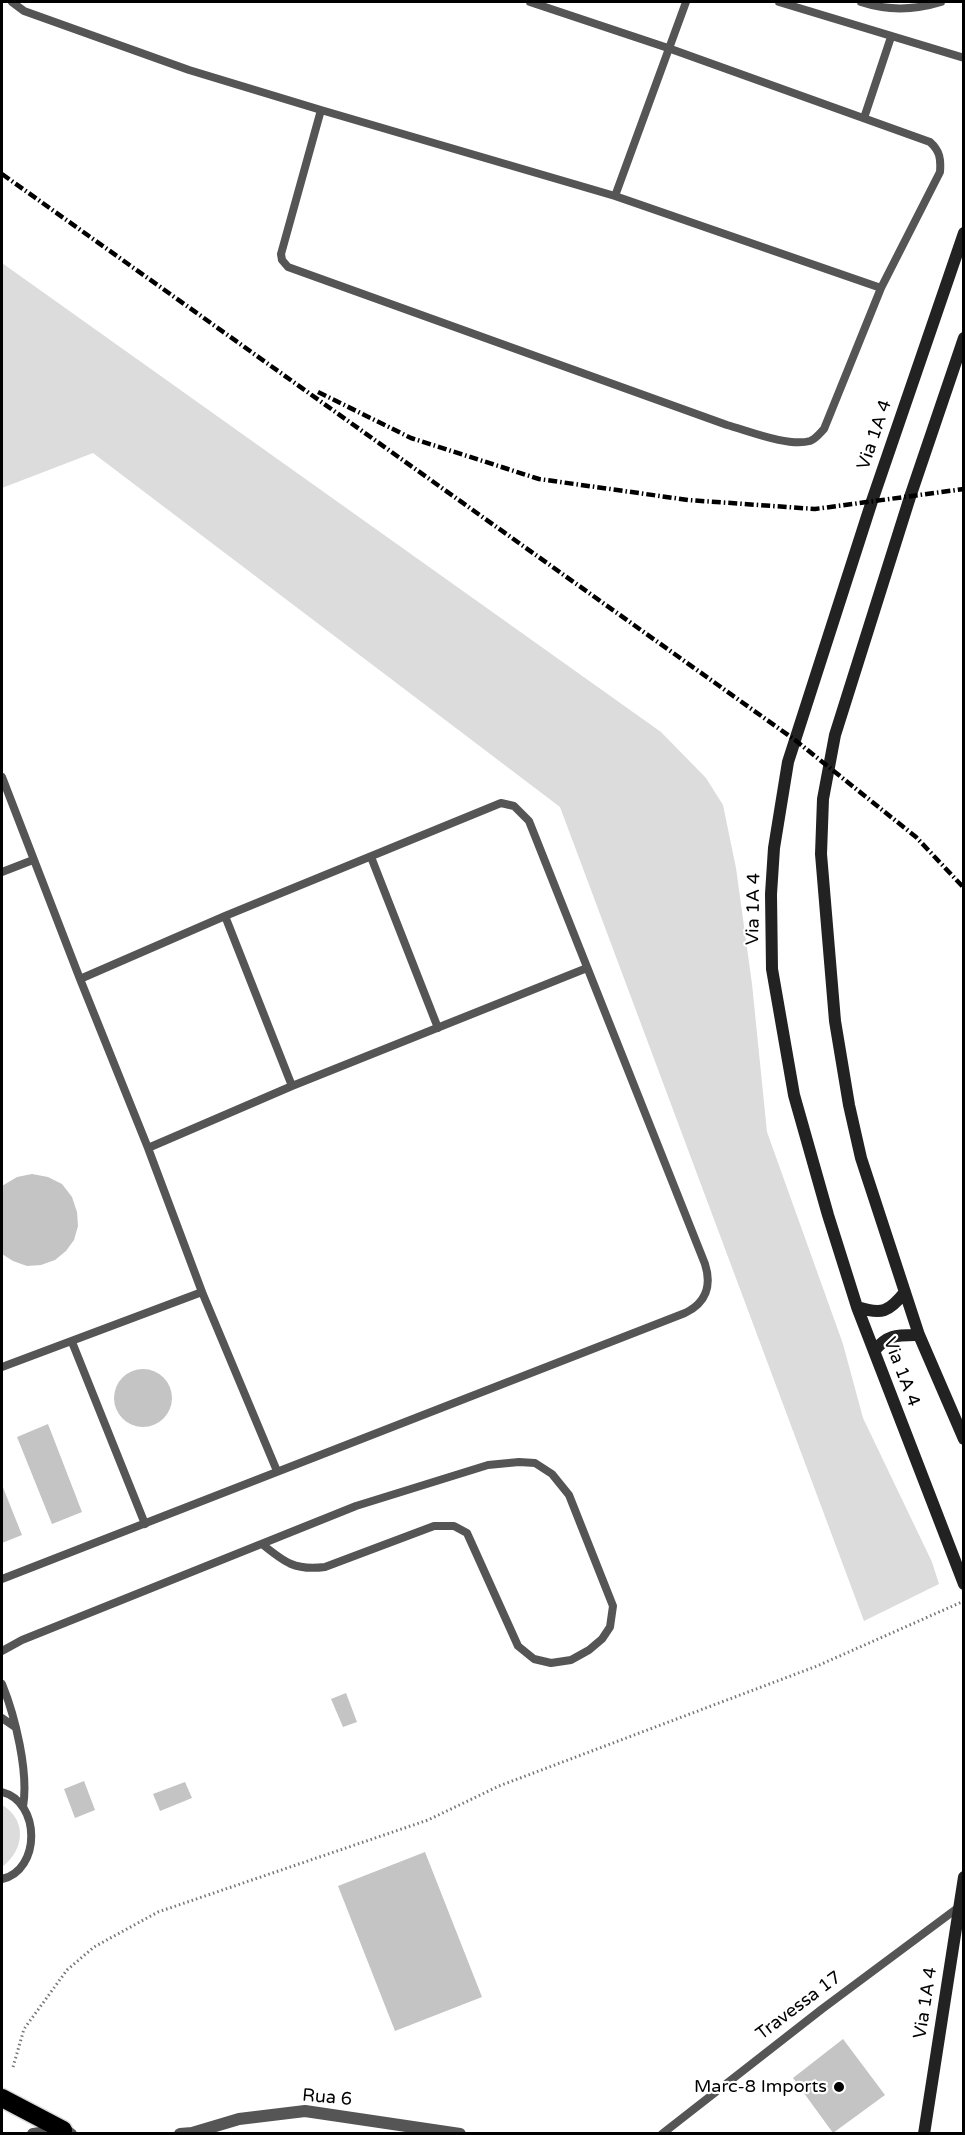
<!DOCTYPE html>
<style>
body{margin:0}
#map{position:relative;width:965px;height:2135px;overflow:hidden;background:#fff;font-family:"Varela Round",sans-serif}
canvas{display:block}
.frame{position:absolute;inset:0;border:3px solid #000;pointer-events:none}
</style>
<div id="map">
<canvas width="965" height="2135"></canvas>
<div class="frame"></div>
</div>
<script>
const ctx = document.querySelector('canvas').getContext('2d');
ctx.lineJoin = 'round';
function fillPath(path, color) {
  ctx.fillStyle = color;
  ctx.fill(path, 'evenodd');
}
function trace(path, color, width, dash) {
  ctx.strokeStyle = color;
  ctx.lineWidth = width;
  ctx.lineCap = dash ? 'butt' : 'round';
  ctx.setLineDash(dash || []);
  ctx.stroke(path);
}
function drawText(font, color, halo, rows, align = 'center') {
  ctx.font = font + ' "Varela Round",sans-serif';
  ctx.lineWidth = 4.5;
  ctx.setLineDash([]);
  ctx.textBaseline = 'middle';
  ctx.strokeStyle = halo;
  ctx.fillStyle = color;
  for (const [text, x, y, turn = 0] of rows) {
    ctx.save();
    ctx.translate(x, y);
    ctx.rotate((+turn || 0) * Math.PI / 180);
    ctx.textAlign = isNaN(turn) ? turn : align;
    if (halo) ctx.strokeText(text, 0, 0);
    ctx.fillText(text, 0, 0);
    ctx.restore();
  }
}
fillPath(new Path2D(`
 M 2,263 L 661,732 L 706,778 L 723,805 L 736,868 L 752,984 L 767,1132 L 843,1344 L 863,1418 L 932,1562 L 939,1584 L 864,1621 L 560,807 L 93,453 L 2,488 Z
 M 2,1805 C 28,1820 24,1851 2,1867 Z`), '#dcdcdc');
fillPath(new Path2D(`
 M 32,1174 L 48,1177 L 62,1184 L 72,1197 L 77,1212 L 78,1226 L 74,1240 L 66,1251 L 55,1260 L 41,1265 L 27,1266 L 13,1261 L 2,1254 L 2,1186 L 17,1177 Z
 M114 1398a29 29 0 1 1 58 0a29 29 0 1 1-58 0Z
 M 48,1424 L 82,1512 L 52,1524 L 17,1437 Z
 M 2,1485 L 22,1535 L 2,1543 Z
 M 346,1693 L 357,1722 L 343,1727 L 331,1699 Z
 M 84,1781 L 95,1810 L 75,1818 L 64,1789 Z
 M 185,1782 L 192,1798 L 160,1811 L 153,1794 Z
 M 425,1852 L 482,1997 L 395,2031 L 338,1886 Z
 M 843,2039 L 885,2095 L 833,2133 L 793,2078 Z`), '#c4c4c4');
const motorway = new Path2D(`
 M 2,2098 L 63,2130`);
trace(motorway, '#dbdbdb', 21);
trace(new Path2D(`
 M 13,2067 L 24,2029 L 67,1970 L 94,1947 L 158,1912 L 428,1820 L 499,1786 L 817,1666 L 964,1601`), '#777', 3, [1.5, 3]);
trace(new Path2D(`
 M 12,2 L 24,11 L 189,70 L 321,110 L 281,254 L 282,260 L 288,267 L 727,425 C 749,431 788,447 810,441 C 816,439 820,433 824,429 L 881,288 L 940,172 C 941,159 940,151 930,142 L 668,48 L 530,2
 M 779,2 L 964,58
 M 861,2 C 888,11 915,10 941,2
 M 321,110 L 615,196 L 881,288
 M 864,118 L 891,37
 M 615,196 L 686,2
 M 2,777 L 80,979 L 148,1148 L 202,1292 L 277,1471
 M 371,857 L 438,1028
 M 2,872 L 33,860
 M 225,916 L 292,1086
 M 148,1148 L 292,1086 L 587,968
 M 72,1342 L 145,1524
 M 2,1367 L 202,1292
 M 2,1579 L 685,1313 C 706,1303 712,1286 705,1264 L 529,821 L 514,806 L 501,803 L 225,916 L 80,979
 M 2,1651 L 22,1640 L 356,1506 L 488,1465 L 519,1462 L 535,1463 L 552,1474 L 569,1495 L 613,1606 L 610,1627 L 602,1639 L 589,1650 L 571,1660 L 551,1663 L 534,1659 L 518,1646 L 467,1533 L 454,1526 L 434,1526 L 325,1567 C 295,1571 284,1562 262,1544
 M 2,1684 C 15,1716 29,1772 23,1807
 M 2,1718 L 15,1727
 M 2,1792 C 41,1802 41,1870 2,1879
 M 662,2134 L 822,2009 L 959,1907`), '#555', 8);
trace(new Path2D(`
 M 33,2134 L 63,2130 L 71,2134
 M 180,2134 L 192,2133 L 239,2119 L 305,2111 L 460,2134`), '#555', 12);
trace(new Path2D(`
 M 964,233 L 872,501 L 788,762 L 774,848 L 771,894 L 772,969 L 794,1095 L 828,1215 L 857,1307 L 964,1584
 M 964,338 L 910,497 L 835,735 L 823,799 L 821,854 L 835,1021 L 849,1105 L 861,1158 L 919,1335 L 964,1439
 M 857,1307 C 882,1315 889,1312 905,1292
 M 874,1351 C 888,1334 897,1335 919,1335
 M 924,2134 L 964,1877`), '#222', 12);
trace(motorway, '#000', 18);
trace(new Path2D(`
 M 2,174 L 795,740 L 916,837 L 964,888
 M 318,392 L 411,438 L 539,479 L 688,500 L 815,509 L 964,489`), '#000', 4.5, [9, 3, 1.5, 3]);
for (const [x, y, r, color] of [
 [839,2087,6,"#000"]
]) {
  const dot = new Path2D();
  dot.arc(x, y, r, 0, 2 * Math.PI);
  ctx.fillStyle = color;
  ctx.fill(dot);
  trace(dot, '#fff', 2);
}
drawText('18px', '#000', '#fff', [
 ["Via 1A 4",875,435,-71],
 ["Via 1A 4",754,909,-89],
 ["Via 1A 4",901,1372,69],
 ["Via 1A 4",926,2003,-81],
 ["Travessa 17",799,2006,-37],
 ["Rua 6",327,2098,5]
]);
drawText('18px', '#000', '#fff', [
 ["Marc-8 Imports",827,2087]
], 'right');
</script>
